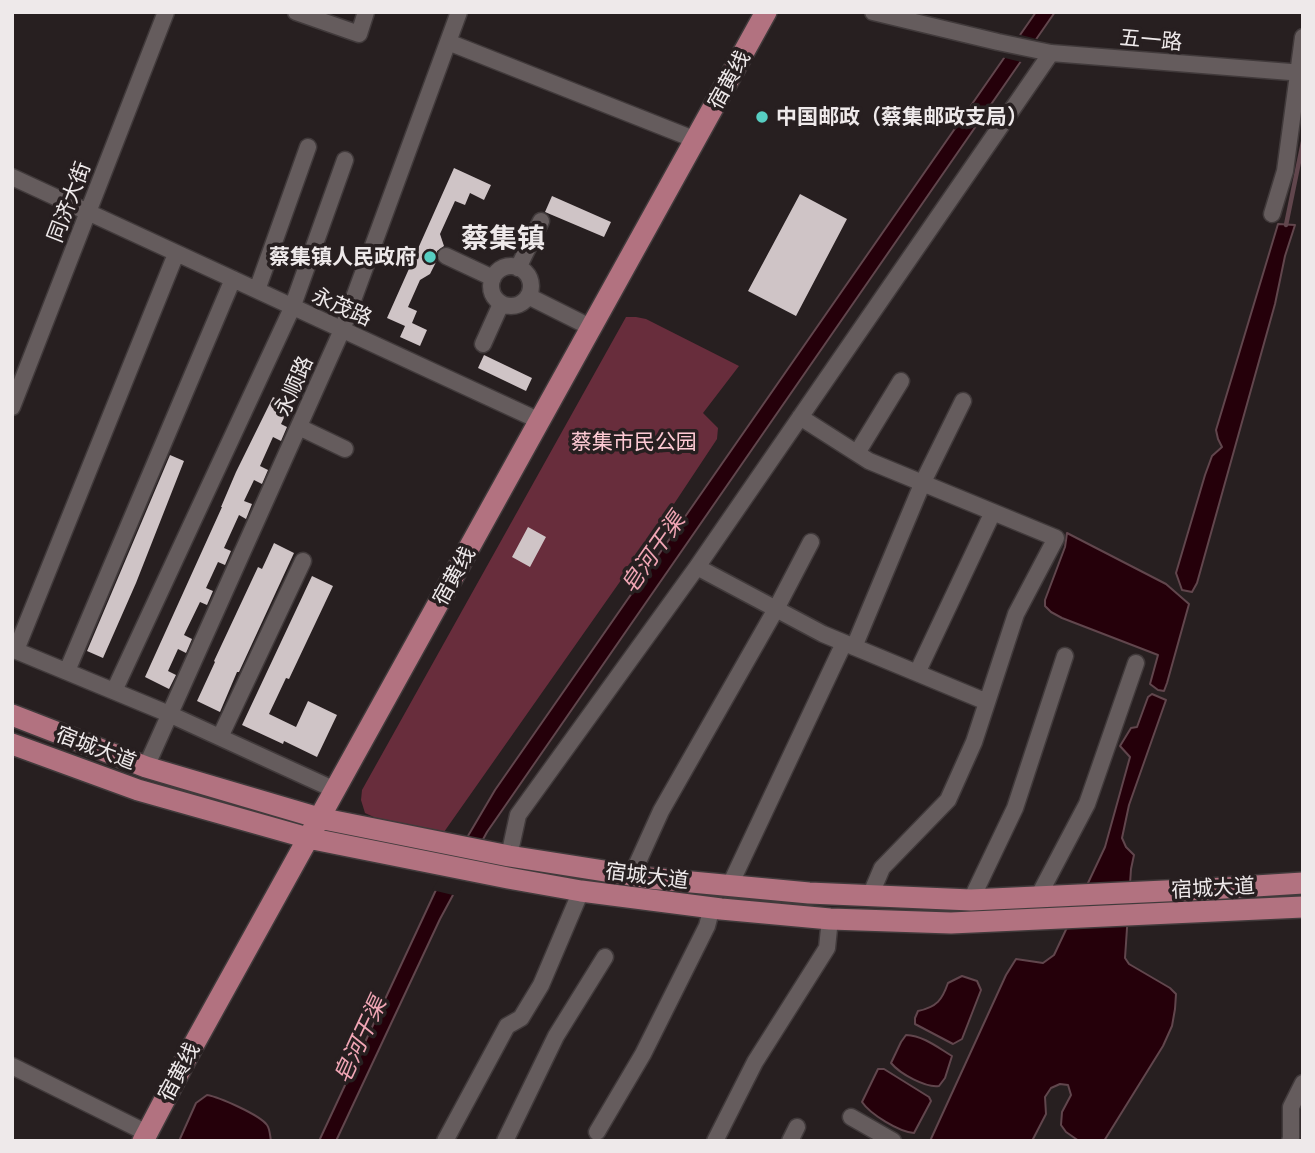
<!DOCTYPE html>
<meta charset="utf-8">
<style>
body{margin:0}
#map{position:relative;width:1315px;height:1153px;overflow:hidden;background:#271f20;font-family:Ubuntu,sans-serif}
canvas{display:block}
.frame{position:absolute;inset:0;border:14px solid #eee9ea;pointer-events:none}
</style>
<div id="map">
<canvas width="1315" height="1153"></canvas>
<div class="frame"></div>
</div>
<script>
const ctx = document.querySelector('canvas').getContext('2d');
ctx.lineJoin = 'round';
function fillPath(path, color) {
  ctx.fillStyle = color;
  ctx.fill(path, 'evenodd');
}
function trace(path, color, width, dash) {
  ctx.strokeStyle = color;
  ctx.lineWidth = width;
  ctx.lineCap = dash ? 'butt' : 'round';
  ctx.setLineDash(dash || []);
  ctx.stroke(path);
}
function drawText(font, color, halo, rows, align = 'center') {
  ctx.font = font + ' Ubuntu,"Noto Sans SC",sans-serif';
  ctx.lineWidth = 7;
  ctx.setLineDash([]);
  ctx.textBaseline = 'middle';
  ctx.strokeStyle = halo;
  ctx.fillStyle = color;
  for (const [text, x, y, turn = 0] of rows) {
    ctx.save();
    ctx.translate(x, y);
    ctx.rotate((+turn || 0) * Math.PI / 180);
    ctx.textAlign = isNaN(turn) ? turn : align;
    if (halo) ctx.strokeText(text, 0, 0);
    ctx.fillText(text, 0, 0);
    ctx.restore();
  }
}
fillPath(new Path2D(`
 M 626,317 L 636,317 L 646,319 L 739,366 L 703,413 L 718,428 L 717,439 L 664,519 L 444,832 L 378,819 L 365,813 L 361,800 L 362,790 Z`), '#682d3c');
const water = new Path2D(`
 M 1036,12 L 1055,12 L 487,832 L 440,919 L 336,1141 L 319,1141 L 435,892 L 495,790 Z
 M 1278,224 L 1295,225 L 1285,256 L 1275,304 L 1197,583 L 1192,592 L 1182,590 L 1176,573 L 1205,475 L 1212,456 L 1222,447 L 1218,439 L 1216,430 Z
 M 1067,533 L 1166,584 L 1189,604 L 1167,683 L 1164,691 L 1158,690 L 1150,684 L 1158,655 L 1062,618 L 1051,612 L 1045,606 L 1045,600 L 1065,547 Z
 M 1152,694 L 1166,700 L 1129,805 L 1122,838 L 1126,847 L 1134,855 L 1131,869 L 1125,958 L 1129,964 L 1170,988 L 1176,994 L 1175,1009 L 1172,1026 L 1163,1046 L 1104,1141 L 1079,1141 L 1066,1132 L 1061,1125 L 1062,1112 L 1071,1095 L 1068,1085 L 1060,1084 L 1051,1088 L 1045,1097 L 1046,1114 L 1032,1141 L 930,1141 L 1006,975 L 1016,959 L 1043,963 L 1054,955 L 1105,847 L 1130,757 L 1120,746 L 1131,728 L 1137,727 L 1148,697 Z
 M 962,976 L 977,981 L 981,990 L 962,1039 L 953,1044 L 915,1024 L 915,1018 L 918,1011 C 937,1007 942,1000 948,983 Z
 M 906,1035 C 924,1036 937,1047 952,1056 L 945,1078 L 939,1086 C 926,1088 900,1074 891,1063 L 901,1042 Z
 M 878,1069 L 884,1069 L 929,1097 L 931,1101 L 914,1133 C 899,1132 870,1114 862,1102 Z
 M 207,1095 C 219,1097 260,1115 267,1125 C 270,1129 270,1136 271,1141 L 179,1141 L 196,1103 Z`);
fillPath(water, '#25000a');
trace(water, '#61464d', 2);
fillPath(new Path2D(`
 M 1017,34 L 1041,40 L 1025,63 L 1001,57 Z
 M 462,839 L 485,844 L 457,896 L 432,890 Z`), '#271f20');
trace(new Path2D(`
 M 1286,225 L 1303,142`), '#61464d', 4.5);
fillPath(new Path2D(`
 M 454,168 L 491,185 L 484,200 L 470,193 L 465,205 L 455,201 L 440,234 L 444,246 L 437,251 L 437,260 L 430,274 L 420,280 L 408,307 L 417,311 L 412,323 L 427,330 L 420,346 L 400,337 L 405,326 L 387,318 Z
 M 800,194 L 847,219 L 796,316 L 748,291 Z
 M 552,196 L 611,222 L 604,237 L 545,212 Z
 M 484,355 L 532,378 L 526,391 L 478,368 Z
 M 273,397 L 290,405 L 281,424 L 287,427 L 281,441 L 273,437 L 260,466 L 268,470 L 262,484 L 254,480 L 244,501 L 252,504 L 246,519 L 239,515 L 224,548 L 231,551 L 225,565 L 218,562 L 206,588 L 213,591 L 207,605 L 200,602 L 184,635 L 192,639 L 186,653 L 178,649 L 168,671 L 176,675 L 169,689 L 145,677 L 222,507 L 221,507 L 236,472 Z
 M 170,455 L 184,461 L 136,583 L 103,658 L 87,651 Z
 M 528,527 L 546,537 L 530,567 L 512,557 Z
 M 274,543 L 294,553 L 239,672 L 237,672 L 220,712 L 197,701 L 215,662 L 214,661 L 258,567 L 262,569 Z
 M 312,576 L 333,586 L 289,679 L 286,678 L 269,714 L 296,727 L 308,701 L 337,715 L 317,757 L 284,741 L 283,744 L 242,725 Z`), '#cfc4c6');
const minor = new Path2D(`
 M 296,12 L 359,34 L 366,12
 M 873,12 L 998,42 L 1051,53 L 1303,73
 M 448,42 L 696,140
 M 12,177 L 540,421
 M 1272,214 L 1285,171 L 1303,37
 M 446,256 L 493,278
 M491 286a20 20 0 1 1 40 0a20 20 0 1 1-40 0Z
 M 518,268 L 541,221
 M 257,290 L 308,147
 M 528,296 L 592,328
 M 483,344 L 501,304
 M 12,407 L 166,12
 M 800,417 L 869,461 L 1056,538 L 1016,614 L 974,742 L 948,800 L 882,868 L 870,896
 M 299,427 L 345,449
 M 857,453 L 901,381
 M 697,567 L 823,634 L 917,673 L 993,512
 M 854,647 L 923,482 L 963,401
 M 12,649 L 169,714 L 335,790
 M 16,650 L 176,254
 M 67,671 L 233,279
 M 917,673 L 987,702
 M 114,691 L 292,308 L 345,160
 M 220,737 L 303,561
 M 146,767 L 342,330 L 459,12
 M 509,856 L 518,815 L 697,567 L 1051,53
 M 632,875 L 661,811 L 776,609 L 811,542
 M 730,885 L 844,643
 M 1038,897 L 1087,804 L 1136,663
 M 971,900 L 1015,808 L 1065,656
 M 12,1066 L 147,1133
 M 851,1117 L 893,1141
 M 597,1132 L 643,1054 L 707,926 L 712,907
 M 445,1141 L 507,1026 L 521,1018 L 541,985 L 581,891
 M 505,1141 L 556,1036 L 605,957
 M 715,1141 L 755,1062 L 827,948 L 830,919
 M 790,1141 L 797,1127
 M 1290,1141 L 1291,1138 L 1291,1107 L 1303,1083`);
const major = new Path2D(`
 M 12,715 L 146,767 L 319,818 L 509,856 L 649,878 L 809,893 L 971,900 L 1208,889 L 1303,883
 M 12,744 L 138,790 L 308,838 L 508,878 L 581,891 L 721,909 L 830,919 L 951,923 L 1303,907
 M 143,1141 L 188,1055 L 766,12`);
trace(minor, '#413a3b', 19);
trace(major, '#413a3b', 24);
trace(minor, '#655c5d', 16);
trace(major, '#b27280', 21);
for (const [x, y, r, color] of [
 [762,117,7,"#57cec2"],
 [430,257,7,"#57cec2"]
]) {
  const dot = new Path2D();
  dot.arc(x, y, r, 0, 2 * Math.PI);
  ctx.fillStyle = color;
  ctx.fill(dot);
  trace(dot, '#271f20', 2.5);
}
drawText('21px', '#eee9ea', '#271f20', [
 ["五一路",1151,40,5],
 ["宿黄线",729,80,-61],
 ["同济大街",69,202,-69],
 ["永茂路",342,307,24],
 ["永顺路",294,386,-66],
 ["宿黄线",454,576,-61],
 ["宿城大道",96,748,21],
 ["宿城大道",647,876,7],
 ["宿城大道",1213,888,-3],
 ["宿黄线",179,1072,-62]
]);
drawText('bold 21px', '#eee9ea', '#271f20', [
 ["中国邮政（蔡集邮政支局）",776,117],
 ["蔡集镇人民政府",416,257,"right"]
], 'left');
drawText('21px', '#fecad4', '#271f20', [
 ["蔡集市民公园",634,442]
]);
drawText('italic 23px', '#f1a6b5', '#271f20', [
 ["皂河干渠",653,553,-55],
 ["皂河干渠",360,1040,-65]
]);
drawText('bold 28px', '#eee9ea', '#271f20', [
 ["蔡集镇",503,239]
]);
</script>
